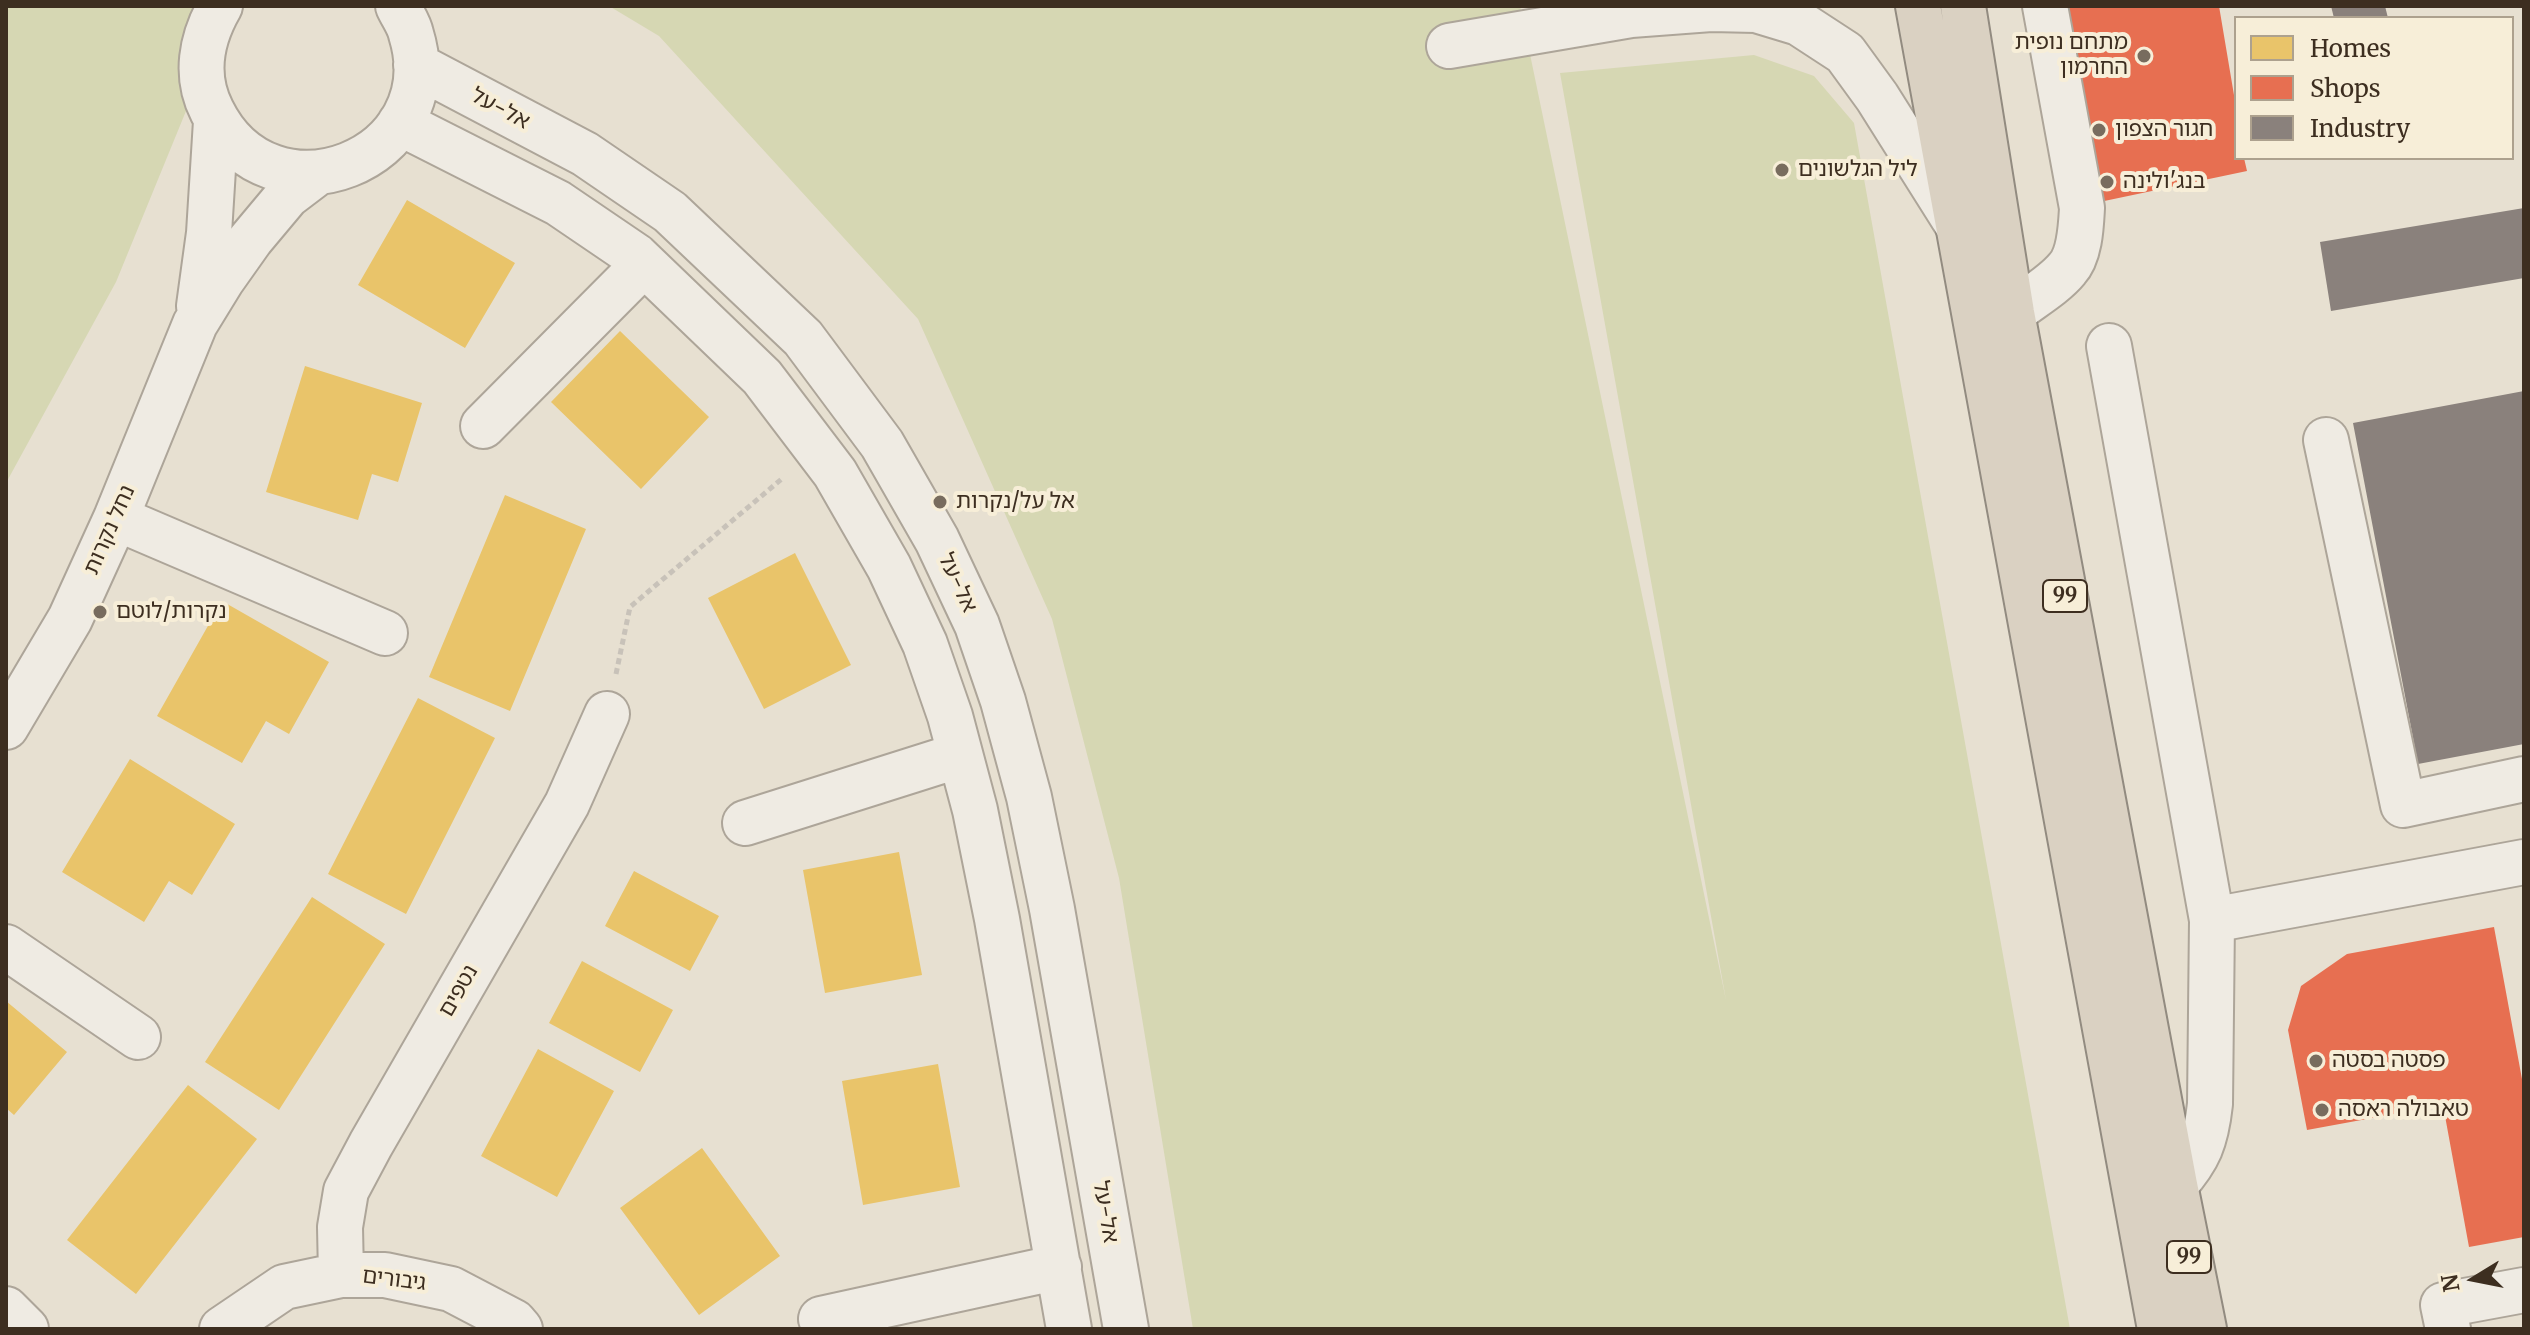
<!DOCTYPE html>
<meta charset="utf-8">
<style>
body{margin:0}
#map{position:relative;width:2530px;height:1335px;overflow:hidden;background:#e7e0d1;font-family:Merriweather,serif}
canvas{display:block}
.frame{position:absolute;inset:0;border:8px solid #3d2e20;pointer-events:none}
.legend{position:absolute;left:2234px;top:16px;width:280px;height:144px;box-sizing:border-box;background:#f7eed8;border:2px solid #ada18e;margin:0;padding:10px 14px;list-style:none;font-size:24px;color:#3d2e20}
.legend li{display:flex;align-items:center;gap:16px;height:40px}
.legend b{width:40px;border:2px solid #ada18e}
.north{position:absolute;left:2434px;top:1239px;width:80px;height:80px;-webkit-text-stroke:6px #f7eed8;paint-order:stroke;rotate:260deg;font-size:22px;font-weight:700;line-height:32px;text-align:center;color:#3d2e20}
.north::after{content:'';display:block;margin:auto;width:28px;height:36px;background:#3d2e20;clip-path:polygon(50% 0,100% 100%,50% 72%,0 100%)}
</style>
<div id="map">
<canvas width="2530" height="1335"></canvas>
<div class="frame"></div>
<ul class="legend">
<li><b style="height:22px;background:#e9c46a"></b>Homes</li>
<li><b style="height:22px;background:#e76f51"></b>Shops</li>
<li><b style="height:22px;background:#8a817c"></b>Industry</li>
</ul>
<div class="north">N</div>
</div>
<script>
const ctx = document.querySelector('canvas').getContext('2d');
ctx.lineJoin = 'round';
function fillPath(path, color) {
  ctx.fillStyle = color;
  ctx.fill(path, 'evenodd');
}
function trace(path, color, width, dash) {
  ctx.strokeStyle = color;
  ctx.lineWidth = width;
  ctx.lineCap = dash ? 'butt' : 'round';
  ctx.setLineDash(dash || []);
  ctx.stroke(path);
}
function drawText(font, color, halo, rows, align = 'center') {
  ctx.font = font + ' Merriweather,"Noto Sans Hebrew",serif';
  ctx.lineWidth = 8;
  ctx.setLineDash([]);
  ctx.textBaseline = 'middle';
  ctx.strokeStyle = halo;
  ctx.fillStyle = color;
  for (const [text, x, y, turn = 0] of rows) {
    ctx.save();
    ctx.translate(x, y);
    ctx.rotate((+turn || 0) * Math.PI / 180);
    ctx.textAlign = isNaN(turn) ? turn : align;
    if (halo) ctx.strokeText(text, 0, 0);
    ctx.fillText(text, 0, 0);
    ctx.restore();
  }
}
fillPath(new Path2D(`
 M 6,6 L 229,6 L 116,282 L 6,483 Z
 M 609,6 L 1520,6 L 1726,1000 L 1560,73 L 1754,55 L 1814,76 L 1854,123 L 2070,1329 L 1193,1329 L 1119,878 L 1052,619 L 918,319 L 659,36 Z`), '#d6d7b3');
fillPath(new Path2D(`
 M 407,200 L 515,263 L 465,348 L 358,285 Z
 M 620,331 L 709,417 L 641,489 L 551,402 Z
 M 305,366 L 422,403 L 398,482 L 372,474 L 358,520 L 266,492 Z
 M 505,495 L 586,529 L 510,711 L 429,677 Z
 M 795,553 L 851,665 L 764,709 L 708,598 Z
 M 222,601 L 329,662 L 289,734 L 266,721 L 242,763 L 157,716 Z
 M 418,698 L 495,738 L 406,914 L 328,874 Z
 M 130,759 L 235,824 L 192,895 L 169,881 L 144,922 L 62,872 Z
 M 899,852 L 922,975 L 825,993 L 803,870 Z
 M 634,871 L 719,916 L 690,971 L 605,926 Z
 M 312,897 L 385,944 L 279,1110 L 205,1062 Z
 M 582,961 L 673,1010 L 640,1072 L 549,1023 Z
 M 6,1001 L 67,1052 L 14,1115 L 6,1108 Z
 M 538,1049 L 614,1091 L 557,1197 L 481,1156 Z
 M 938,1064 L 960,1187 L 863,1205 L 842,1081 Z
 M 188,1085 L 257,1139 L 136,1294 L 67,1240 Z
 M 702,1148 L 780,1256 L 699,1315 L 620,1208 Z`), '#e9c46a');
fillPath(new Path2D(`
 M 2051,6 L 2219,6 L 2236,107 L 2236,158 L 2244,158 L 2247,171 L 2090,204 Z
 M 2494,927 L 2524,1090 L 2524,1237 L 2469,1247 L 2443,1105 L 2307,1130 L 2288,1030 L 2301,986 L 2347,954 Z`), '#e76f51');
fillPath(new Path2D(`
 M 2331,6 L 2385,6 L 2388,18 L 2334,18 Z
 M 2524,208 L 2524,278 L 2331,311 L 2320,242 Z
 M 2524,391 L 2524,744 L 2418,764 L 2353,423 Z`), '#8a817c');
const minor = new Path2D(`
 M 220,6 C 201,39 194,76 212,111 C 271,231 450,160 411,34 C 409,24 402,15 398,6
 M 1449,46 L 1631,15 L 1711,9 L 1756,10 L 1799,23 L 1845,53 L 1877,97 L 1957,224
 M 416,65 L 585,154 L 670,212 L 803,338 L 882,444 L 937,540 L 977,625 L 1003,701 L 1029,797 L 1052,909 L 1126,1329
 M 400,123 L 558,203 L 636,256 L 762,377 L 835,473 L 889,567 L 925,644 L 950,716 L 975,810 L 997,919 L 1069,1329
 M 199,306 L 209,233 L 216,121
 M 2012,313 C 2029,299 2053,286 2067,269 C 2080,255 2081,226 2082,208 L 2045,6
 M 2109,346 L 2212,920 L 2210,1104 C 2206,1141 2199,1158 2175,1185
 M 483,426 L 644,264
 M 2326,440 L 2403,805 L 2524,779
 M 116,518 L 385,633
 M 6,727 L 70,619 L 116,518 L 195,324 L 222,280 L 251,239 L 287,196 L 316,174
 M 745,823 L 960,755
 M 2212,920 L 2524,862
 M 6,947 L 138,1037
 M 341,1275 L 340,1227 L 346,1191 L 371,1144 L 567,804 L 607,714
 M 6,1309 L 26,1329
 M 821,1319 L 1059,1267
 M 222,1329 L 284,1287 L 341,1275 L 385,1275 L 451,1289 L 514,1322 L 520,1329
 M 2448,1329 L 2443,1305 L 2524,1290`);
const highway = new Path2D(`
 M 1918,6 L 2160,1329
 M 1963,6 L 2012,313 L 2175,1185 L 2204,1329`);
trace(minor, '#ada599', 48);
trace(highway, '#928b80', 48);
trace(new Path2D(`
 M 616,674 L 630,607 L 784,477`), '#c8c2b9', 5, [6, 4]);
trace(minor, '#efebe3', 44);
trace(highway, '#dad1c2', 44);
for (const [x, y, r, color] of [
 [2144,56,8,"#786c5e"],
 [2099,130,8,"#786c5e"],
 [1782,170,8,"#786c5e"],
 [2107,182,8,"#786c5e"],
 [940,502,8,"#786c5e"],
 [100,612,8,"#786c5e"],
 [2316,1061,8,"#786c5e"],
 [2322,1110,8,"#786c5e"]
]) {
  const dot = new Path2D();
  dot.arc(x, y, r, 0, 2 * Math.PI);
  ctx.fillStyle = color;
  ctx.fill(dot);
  trace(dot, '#f7eed8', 3);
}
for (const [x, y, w] of [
 [2065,596,44],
 [2189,1257,44]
]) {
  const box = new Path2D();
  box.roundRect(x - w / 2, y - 16, w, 32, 6);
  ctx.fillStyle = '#f7eed8';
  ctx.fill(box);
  trace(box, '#3d2e20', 2);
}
drawText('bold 20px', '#3d2e20', null, [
 ["99",2065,596],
 ["99",2189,1257]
]);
drawText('22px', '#3d2e20', '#f7eed8', [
 ["מתחם נופית",2128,43,"right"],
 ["החרמון",2128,68,"right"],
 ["חגור הצפון",2115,130],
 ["ליל הגלשונים",1798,170],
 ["בנג'ולינה",2123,182],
 ["אל על/נקרות",956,502],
 ["נקרות/לוטם",116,612],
 ["פסטה בסטה",2332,1061],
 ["טאבולה ראסה",2338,1110]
], 'left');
drawText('22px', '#3d2e20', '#f7eed8', [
 ["אל-על",500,109,28],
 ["נחל נקרות",110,530,-66],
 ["אל-על",957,583,65],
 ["נטפים",459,991,-60],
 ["אל-על",1105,1212,80],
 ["גיבורים",394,1280,7]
]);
</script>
